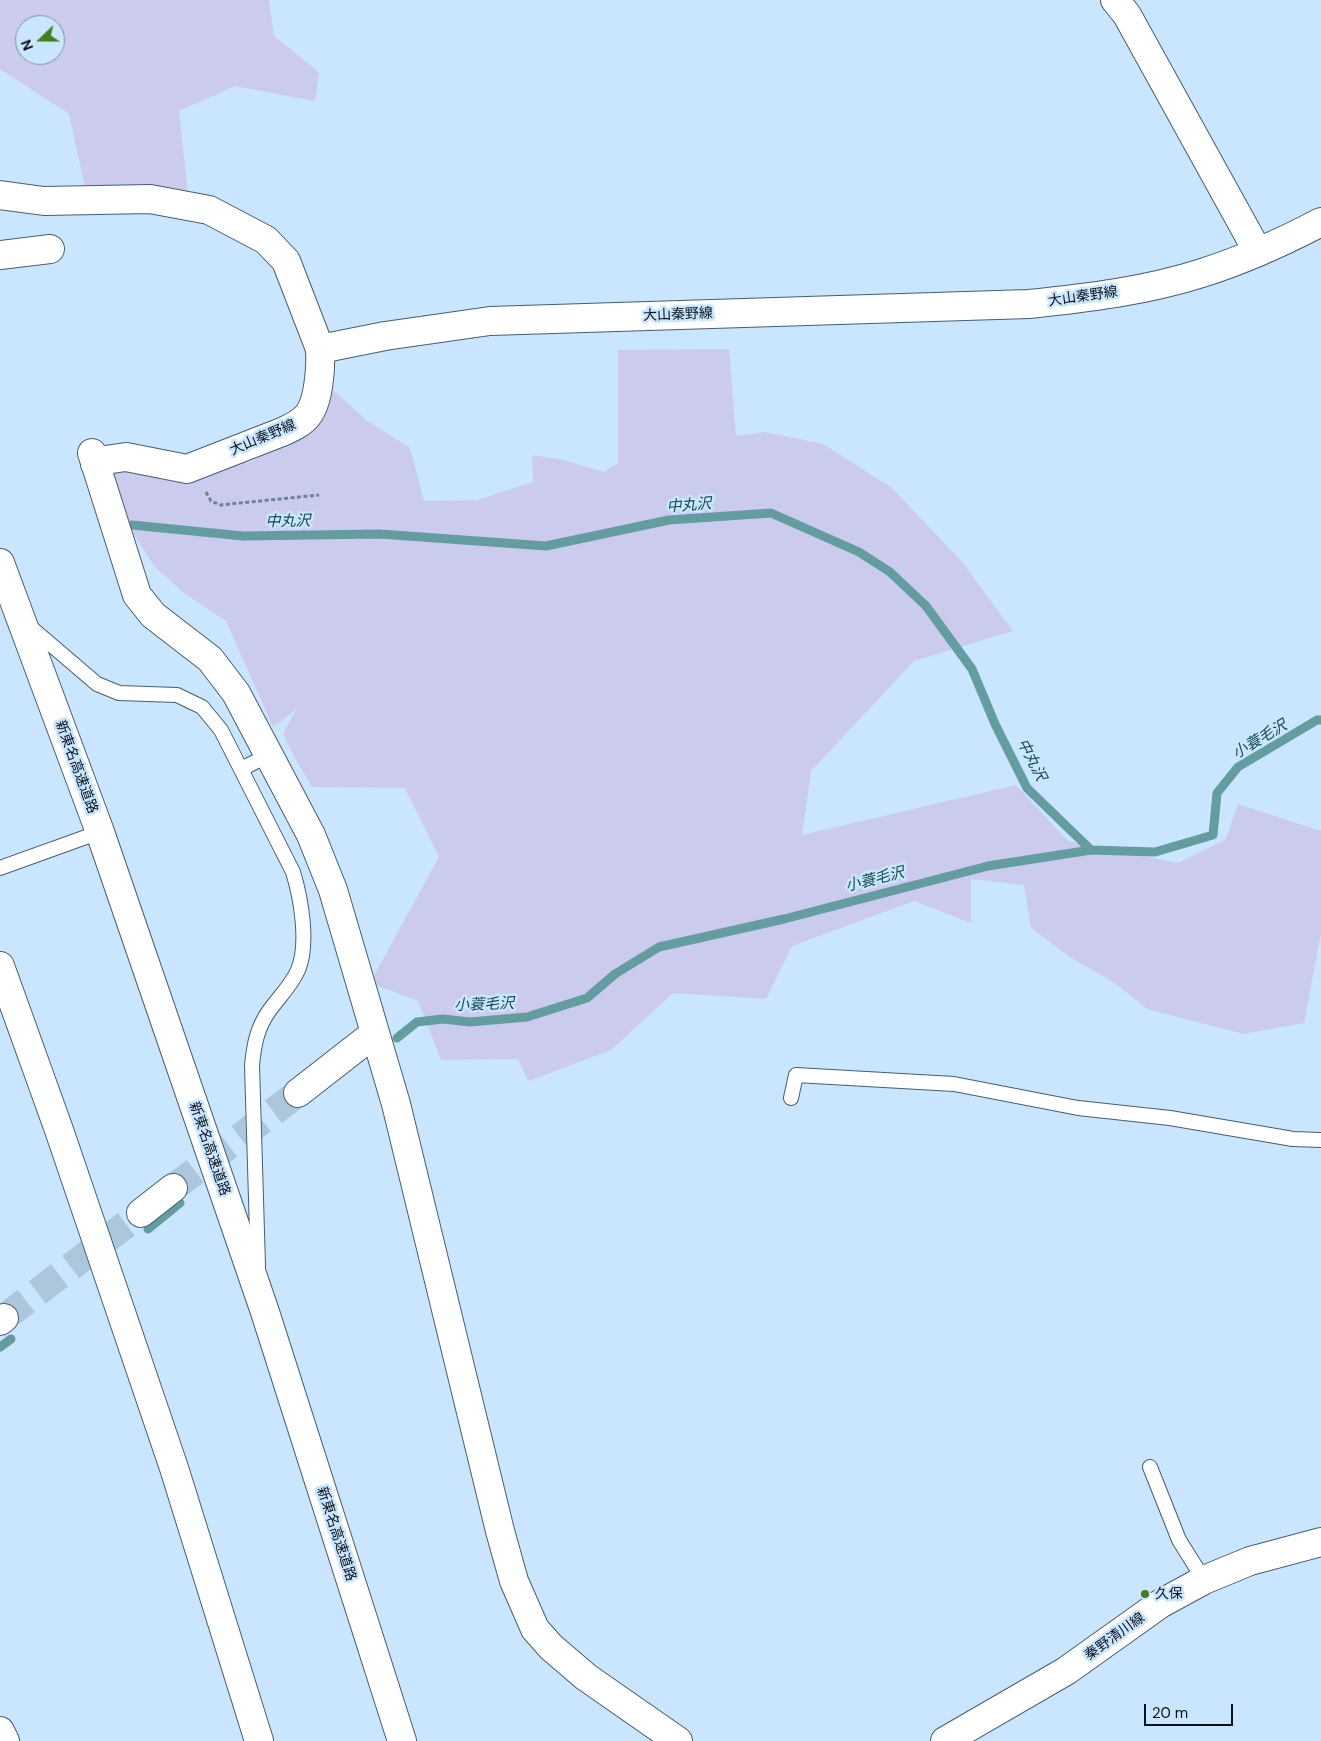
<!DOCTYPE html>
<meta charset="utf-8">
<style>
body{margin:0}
#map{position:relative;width:1321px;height:1741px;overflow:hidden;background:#c9e6fe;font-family:"DM Sans",sans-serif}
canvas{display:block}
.north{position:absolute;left:15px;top:15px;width:50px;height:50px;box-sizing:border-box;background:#c9e6fe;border:1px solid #7b91a2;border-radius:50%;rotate:248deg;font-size:14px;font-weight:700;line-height:20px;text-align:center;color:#071119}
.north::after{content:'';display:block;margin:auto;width:18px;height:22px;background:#437e19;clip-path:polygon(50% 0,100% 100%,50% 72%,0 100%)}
.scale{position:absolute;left:1144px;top:1704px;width:89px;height:22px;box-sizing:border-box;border:2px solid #071119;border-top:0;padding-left:6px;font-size:15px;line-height:18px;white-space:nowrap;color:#071119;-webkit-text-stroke:4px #c9e6fe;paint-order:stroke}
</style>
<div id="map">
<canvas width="1321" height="1741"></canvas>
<div class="north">N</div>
<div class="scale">20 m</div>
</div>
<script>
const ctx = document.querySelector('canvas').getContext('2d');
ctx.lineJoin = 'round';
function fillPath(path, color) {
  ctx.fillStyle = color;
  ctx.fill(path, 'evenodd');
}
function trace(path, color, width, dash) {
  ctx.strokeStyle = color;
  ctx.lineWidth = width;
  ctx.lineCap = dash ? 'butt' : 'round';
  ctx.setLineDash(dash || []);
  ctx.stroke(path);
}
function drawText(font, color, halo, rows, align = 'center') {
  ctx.font = font + ' "DM Sans","Noto Sans JP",sans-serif';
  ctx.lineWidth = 5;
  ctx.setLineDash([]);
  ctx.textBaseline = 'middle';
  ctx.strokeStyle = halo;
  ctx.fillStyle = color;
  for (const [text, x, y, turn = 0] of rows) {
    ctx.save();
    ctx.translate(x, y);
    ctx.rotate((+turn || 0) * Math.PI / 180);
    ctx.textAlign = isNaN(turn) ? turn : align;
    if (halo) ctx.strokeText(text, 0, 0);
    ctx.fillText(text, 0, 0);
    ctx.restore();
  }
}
fillPath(new Path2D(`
 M 0,0 L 269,0 L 274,36 L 319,72 L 315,101 L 235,86 L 179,111 L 188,194 L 86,191 L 69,114 L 0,69 ZM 25,25 L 55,25 L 55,55 L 25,55 Z
 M 729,349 L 736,436 L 765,432 L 823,444 L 892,488 L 962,562 L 1013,631 L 914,661 L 811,771 L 802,835 L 1016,785 L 1068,841 L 1178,863 L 1226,839 L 1238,804 L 1321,831 L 1321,933 L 1304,1023 L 1243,1034 L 1147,1009 L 1116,984 L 1070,957 L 1031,928 L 1024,885 L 971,879 L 971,923 L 914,901 L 792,946 L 766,999 L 673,993 L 611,1050 L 528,1081 L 518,1059 L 441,1060 L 418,1001 L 370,983 L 439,857 L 405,788 L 312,787 L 292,753 L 283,733 L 297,709 L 273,727 L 226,621 L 184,593 L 154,566 L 121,514 L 108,470 L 187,469 L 252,462 L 300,431 L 325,383 L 366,420 L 410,448 L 424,501 L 477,500 L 533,482 L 532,455 L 563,460 L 604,472 L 618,463 L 618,350 Z`), '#cbcbee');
trace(new Path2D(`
 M 132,525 L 243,536 L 380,534 L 546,546 L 669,520 L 771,513 L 859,552 L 890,572 L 926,606 L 972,669 L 995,724 L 1027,788 L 1091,850
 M 397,1038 L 417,1022 L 443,1019 L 470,1022 L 527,1017 L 587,998 L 615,974 L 659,947 L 784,919 L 988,866 L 1091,850 L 1155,852 L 1213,835 L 1217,793 L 1238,767 L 1317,720 L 1321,720
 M 148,1229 L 180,1203
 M 0,1347 L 11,1339`), '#649da0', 9);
trace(new Path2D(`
 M 173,1188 L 298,1093
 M 4,1318 L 141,1213`), '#acc6dc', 28, [28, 14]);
const lane = new Path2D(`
 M 28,625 L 97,684 L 119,693 L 177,695 L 202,707 L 221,730 L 293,872 C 301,898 309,944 298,970 C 291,986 279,997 269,1011 C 257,1028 254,1045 252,1065 L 258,1266
 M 241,769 L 269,755
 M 0,868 L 100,832
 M 791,1098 L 796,1075 L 954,1084 L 1078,1108 L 1170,1118 L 1293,1139 L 1321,1140
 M 1150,1467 L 1179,1540 L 1204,1580`);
const street = new Path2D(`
 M 1115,0 L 1127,15 L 1258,252
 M 0,195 L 44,201 L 150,199 L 209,210 L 266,240 L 286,261 L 320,349
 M 0,255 L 50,249
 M 92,453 L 137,595 L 153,615 L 210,659 L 236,693 L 311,835 L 333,890 L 396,1104 L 500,1531 L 514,1581 L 535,1629 L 551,1647 L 586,1677 L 678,1741
 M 298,1093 L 375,1033
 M 141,1213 L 173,1188
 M 0,1321 L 4,1318
 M 0,1731 L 5,1741`);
const secondary = new Path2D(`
 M 95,464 L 105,460 L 126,457 L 187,469 L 282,432 C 291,428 302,423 308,415 C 319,401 321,367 320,349 L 385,336 L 490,321 L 1029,304 C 1087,298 1146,291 1202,273 C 1243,260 1283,242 1321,222`);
const primary = new Path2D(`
 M 945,1741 L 1066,1671 L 1160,1604 L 1204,1580 L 1250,1561 L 1321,1542`);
const highway = new Path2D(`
 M 0,563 L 100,832 L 265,1312 L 402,1741
 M 0,966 L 59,1130 L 174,1468 L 259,1741`);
trace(lane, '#455e72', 16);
trace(street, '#455e72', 30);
trace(secondary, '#455e72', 30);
trace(primary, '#455e72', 30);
trace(highway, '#455e72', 30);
trace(new Path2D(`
 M 206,492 L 211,501 L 220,505 L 319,495`), '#6f8394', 3, [4, 2.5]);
trace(lane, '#fff', 14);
trace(street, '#fff', 28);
trace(secondary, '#fff', 28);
trace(primary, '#fff', 28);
trace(highway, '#fff', 28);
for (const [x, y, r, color] of [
 [1145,1594,5,"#437e19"]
]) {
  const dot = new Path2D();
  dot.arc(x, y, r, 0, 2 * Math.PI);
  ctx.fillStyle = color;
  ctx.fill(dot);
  trace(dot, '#c9e6fe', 2);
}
drawText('14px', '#071119', '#c9e6fe', [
 ["大山秦野線",1083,297,-8],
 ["大山秦野線",678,315,-2],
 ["大山秦野線",263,438,-23],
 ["新東名高速道路",76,767,70],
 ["新東名高速道路",209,1149,71],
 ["新東名高速道路",336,1534,72],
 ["秦野清川線",1115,1637,-36]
]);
drawText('14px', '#071119', '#c9e6fe', [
 ["久保",1155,1594]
], 'left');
drawText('italic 15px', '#164a4d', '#c9e6fe', [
 ["中丸沢",689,506,-5],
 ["中丸沢",288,522,-1],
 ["小蓑毛沢",1260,740,-31],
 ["中丸沢",1031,760,63],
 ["小蓑毛沢",875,880,-14],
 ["小蓑毛沢",484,1005,-2]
]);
</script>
